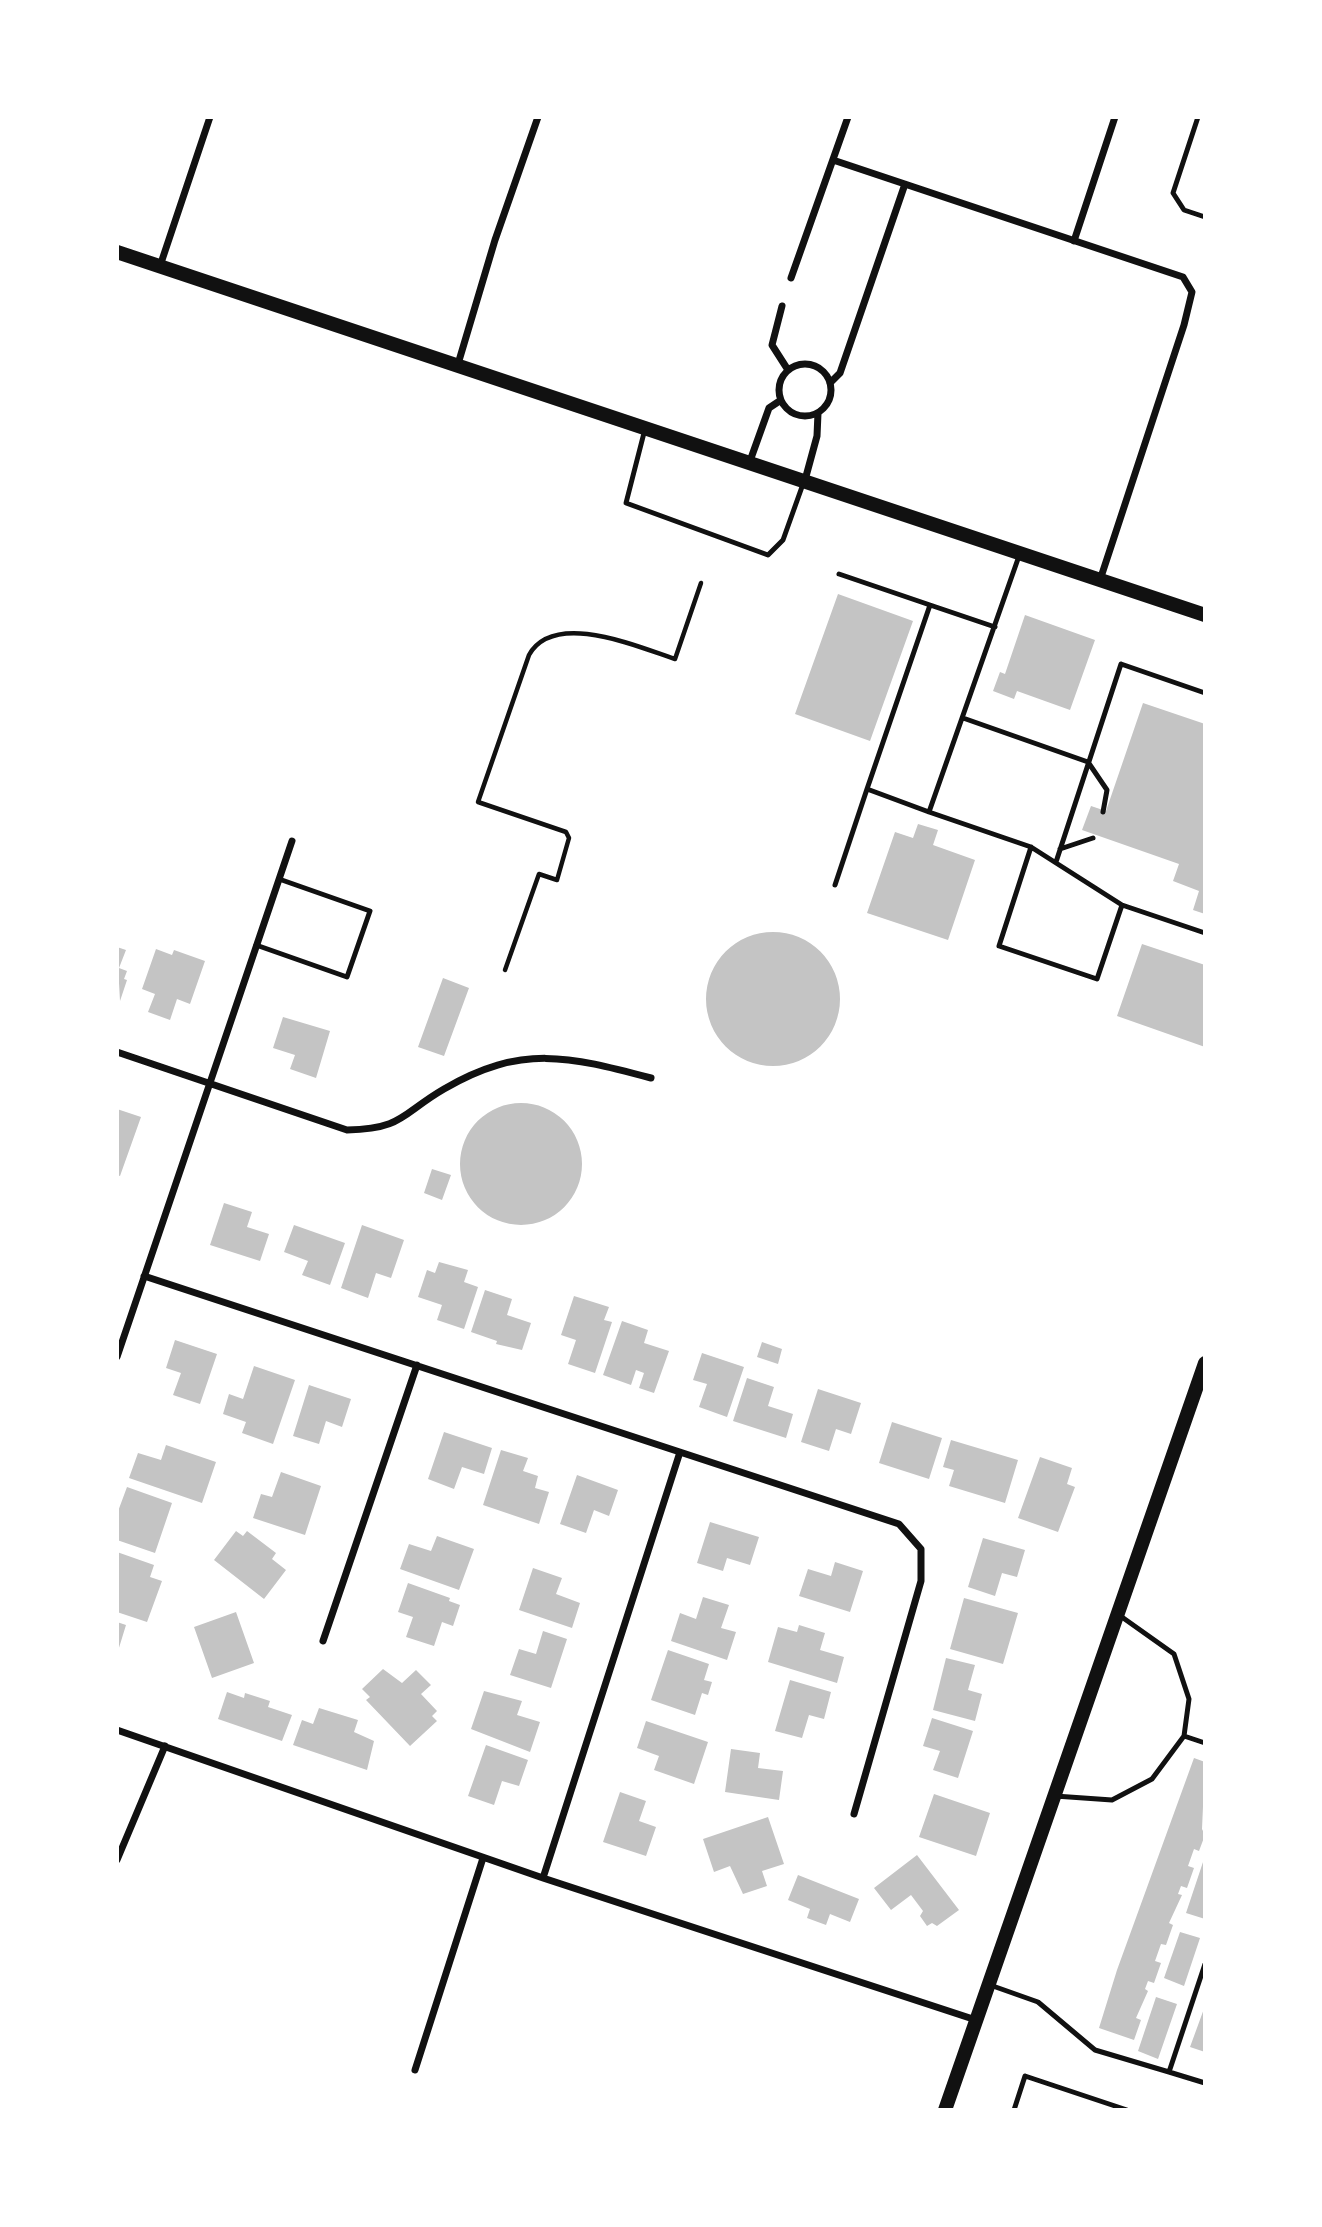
<!DOCTYPE html>
<style>
body{margin:0}
#map{position:relative;width:1322px;height:2227px;overflow:hidden;background:#fff;font-family:"Asap Condensed",sans-serif}
canvas{display:block}
.frame{position:absolute;inset:0;border:119px solid #fff;pointer-events:none}
</style>
<div id="map">
<canvas width="1322" height="2227"></canvas>
<div class="frame"></div>
</div>
<script>
const ctx = document.querySelector('canvas').getContext('2d');
ctx.lineJoin = 'round';
function fillPath(path, color) {
  ctx.fillStyle = color;
  ctx.fill(path, 'evenodd');
}
function trace(path, color, width, dash) {
  ctx.strokeStyle = color;
  ctx.lineWidth = width;
  ctx.lineCap = dash ? 'butt' : 'round';
  ctx.setLineDash(dash || []);
  ctx.stroke(path);
}
fillPath(new Path2D(`
 M 838,594 L 913,621 L 870,741 L 795,714 Z
 M 1025,615 L 1095,640 L 1070,710 L 1017,691 L 1014,699 L 993,691 L 1000,672 L 1005,674 Z
 M 1143,703 L 1205,724 L 1205,914 L 1193,910 L 1199,891 L 1173,881 L 1179,864 L 1082,830 L 1091,806 L 1106,811 Z
 M 918,824 L 938,830 L 933,845 L 975,860 L 948,940 L 867,913 L 895,832 L 913,838 Z
 M706 999a67 67 0 1 1 134 0a67 67 0 1 1-134 0Z
 M 1142,944 L 1205,965 L 1205,1047 L 1117,1016 Z
 M 117,947 L 126,950 L 119,968 L 127,971 L 124,979 L 127,980 L 120,1001 Z
 M 156,949 L 172,955 L 174,950 L 205,961 L 190,1004 L 177,999 L 170,1020 L 148,1012 L 155,994 L 142,989 Z
 M 443,978 L 469,988 L 444,1056 L 418,1047 Z
 M 283,1017 L 330,1031 L 316,1078 L 290,1069 L 295,1055 L 273,1048 Z
 M460 1164a61 61 0 1 1 122 0a61 61 0 1 1-122 0Z
 M 117,1109 L 141,1117 L 120,1176 L 117,1175 Z
 M 432,1169 L 451,1175 L 442,1200 L 424,1193 Z
 M 224,1203 L 252,1212 L 247,1227 L 269,1234 L 260,1261 L 210,1245 Z
 M 294,1225 L 345,1243 L 330,1285 L 302,1275 L 308,1261 L 284,1252 Z
 M 362,1225 L 404,1240 L 391,1278 L 376,1273 L 368,1298 L 341,1288 Z
 M 439,1262 L 468,1270 L 464,1282 L 478,1287 L 464,1329 L 437,1320 L 442,1305 L 418,1297 L 427,1270 L 435,1273 Z
 M 485,1290 L 512,1299 L 507,1315 L 531,1323 L 522,1350 L 496,1344 L 497,1341 L 471,1332 Z
 M 574,1296 L 609,1307 L 604,1320 L 612,1322 L 595,1373 L 568,1364 L 576,1340 L 561,1335 Z
 M 622,1321 L 648,1330 L 644,1343 L 669,1351 L 654,1393 L 639,1388 L 644,1373 L 636,1370 L 631,1385 L 603,1375 Z
 M 175,1340 L 217,1354 L 200,1404 L 173,1395 L 181,1373 L 166,1368 Z
 M 762,1342 L 782,1349 L 778,1364 L 757,1357 Z
 M 702,1353 L 744,1367 L 727,1417 L 699,1407 L 707,1384 L 693,1380 Z
 M 254,1366 L 295,1380 L 273,1444 L 242,1433 L 246,1422 L 223,1414 L 229,1394 L 243,1399 Z
 M 747,1378 L 774,1387 L 768,1406 L 793,1414 L 786,1438 L 733,1421 Z
 M 309,1385 L 351,1399 L 342,1427 L 326,1421 L 319,1444 L 293,1436 Z
 M 818,1389 L 861,1403 L 851,1434 L 836,1429 L 829,1451 L 801,1442 Z
 M 892,1422 L 942,1438 L 929,1479 L 879,1463 Z
 M 444,1432 L 492,1448 L 484,1474 L 462,1467 L 454,1489 L 428,1479 Z
 M 951,1440 L 1018,1460 L 1005,1503 L 949,1486 L 954,1470 L 943,1467 Z
 M 166,1445 L 216,1462 L 202,1503 L 129,1478 L 138,1453 L 161,1460 Z
 M 501,1450 L 528,1458 L 523,1471 L 538,1476 L 535,1488 L 549,1492 L 539,1524 L 483,1505 Z
 M 1040,1457 L 1072,1468 L 1067,1484 L 1075,1487 L 1058,1532 L 1018,1518 Z
 M 281,1472 L 321,1486 L 305,1535 L 253,1518 L 261,1494 L 272,1497 Z
 M 577,1475 L 618,1490 L 609,1516 L 594,1510 L 586,1533 L 560,1524 Z
 M 127,1487 L 172,1503 L 155,1553 L 117,1540 L 117,1514 Z
 M 710,1522 L 759,1537 L 750,1565 L 727,1558 L 723,1571 L 697,1563 Z
 M 236,1531 L 243,1536 L 247,1531 L 276,1553 L 272,1559 L 286,1570 L 264,1599 L 214,1560 Z
 M 437,1536 L 474,1549 L 459,1590 L 400,1569 L 409,1544 L 431,1551 Z
 M 983,1538 L 1025,1550 L 1017,1577 L 1002,1573 L 995,1596 L 968,1587 Z
 M 117,1552 L 154,1565 L 150,1577 L 162,1581 L 147,1622 L 117,1612 Z
 M 835,1562 L 863,1571 L 850,1612 L 799,1596 L 808,1569 L 831,1576 Z
 M 533,1568 L 562,1578 L 556,1594 L 580,1603 L 572,1628 L 519,1610 Z
 M 408,1583 L 450,1598 L 449,1601 L 460,1605 L 453,1626 L 442,1622 L 434,1646 L 406,1637 L 413,1617 L 398,1612 Z
 M 703,1597 L 729,1605 L 721,1628 L 736,1632 L 727,1660 L 671,1641 L 680,1613 L 696,1619 Z
 M 964,1598 L 1018,1613 L 1003,1664 L 950,1649 Z
 M 236,1612 L 254,1663 L 212,1678 L 194,1627 Z
 M 117,1622 L 126,1625 L 118,1651 L 117,1651 Z
 M 799,1625 L 825,1633 L 820,1650 L 844,1657 L 837,1683 L 768,1662 L 778,1627 L 797,1632 Z
 M 543,1631 L 567,1639 L 551,1688 L 510,1675 L 519,1649 L 536,1654 Z
 M 668,1650 L 709,1664 L 704,1680 L 712,1682 L 708,1695 L 702,1693 L 695,1715 L 651,1700 Z
 M 946,1658 L 975,1665 L 968,1690 L 982,1694 L 975,1721 L 933,1710 Z
 M 383,1669 L 402,1683 L 416,1670 L 431,1685 L 421,1694 L 437,1711 L 432,1716 L 437,1721 L 410,1746 L 366,1700 L 370,1697 L 362,1689 Z
 M 790,1680 L 831,1692 L 824,1719 L 809,1715 L 802,1738 L 775,1731 Z
 M 484,1691 L 522,1701 L 517,1715 L 540,1722 L 530,1752 L 471,1729 Z
 M 227,1692 L 244,1698 L 245,1693 L 270,1701 L 268,1707 L 292,1715 L 282,1741 L 218,1719 Z
 M 319,1708 L 358,1720 L 354,1732 L 374,1741 L 367,1770 L 293,1745 L 302,1720 L 313,1724 Z
 M 932,1718 L 973,1731 L 958,1778 L 933,1770 L 940,1751 L 923,1746 Z
 M 646,1721 L 708,1742 L 694,1784 L 654,1770 L 659,1756 L 637,1748 Z
 M 486,1745 L 528,1760 L 519,1786 L 502,1781 L 494,1805 L 468,1796 Z
 M 731,1749 L 760,1753 L 758,1768 L 783,1771 L 779,1800 L 725,1792 Z
 M 1194,1758 L 1205,1762 L 1202,1829 L 1205,1835 L 1199,1851 L 1194,1849 L 1188,1866 L 1194,1868 L 1187,1888 L 1181,1886 L 1178,1894 L 1182,1895 L 1169,1923 L 1173,1925 L 1166,1945 L 1161,1944 L 1155,1961 L 1161,1963 L 1154,1983 L 1148,1981 L 1145,1989 L 1148,1991 L 1136,2018 L 1141,2020 L 1134,2040 L 1099,2028 L 1117,1970 Z
 M 620,1792 L 646,1801 L 639,1821 L 656,1827 L 646,1856 L 603,1842 Z
 M 934,1794 L 990,1813 L 976,1856 L 919,1837 Z
 M 768,1817 L 784,1864 L 762,1871 L 767,1886 L 743,1894 L 730,1866 L 714,1872 L 703,1839 Z
 M 917,1855 L 959,1910 L 937,1926 L 932,1923 L 927,1926 L 920,1916 L 923,1911 L 911,1895 L 891,1910 L 874,1888 Z
 M 1204,1859 L 1205,1859 L 1205,1919 L 1186,1913 Z
 M 798,1875 L 859,1899 L 850,1922 L 830,1914 L 826,1925 L 807,1918 L 810,1909 L 788,1900 Z
 M 1180,1932 L 1200,1938 L 1184,1986 L 1164,1978 Z
 M 1156,1997 L 1177,2004 L 1158,2059 L 1138,2051 Z
 M 1205,2006 L 1205,2052 L 1190,2047 Z`), '#c4c4c4');
trace(new Path2D(`
 M 505,970 L 539,874 L 557,880 L 569,838 L 566,832 L 478,802 L 529,655 C 554,610 638,647 675,659 L 701,583`), '#111', 4.5);
trace(new Path2D(`
 M 1198,117 L 1173,193 L 1184,210 L 1205,217
 M 645,429 L 626,503 L 768,555 L 783,540 L 803,484
 M 1019,556 L 929,812 L 1031,847 L 1122,905 L 1205,933
 M 839,574 L 930,605 L 867,789
 M 930,605 L 995,627
 M 963,718 L 1088,762 L 1107,790 L 1103,812
 M 1031,847 L 999,946 L 1097,979 L 1122,905
 M 1060,849 L 1093,838
 M 1056,862 L 1121,664 L 1205,693
 M 835,885 L 867,789 L 929,812
 M 256,945 L 347,977 L 370,911 L 279,879
 M 1184,1736 L 1205,1743
 M 1055,1796 L 1112,1800 L 1152,1779 L 1184,1736 L 1189,1699 L 1174,1654 L 1119,1615
 M 990,1985 L 1038,2002 L 1095,2050 L 1169,2072 L 1205,1964
 M 1169,2072 L 1205,2083
 M 1014,2110 L 1025,2076 L 1127,2110`), '#111', 5);
trace(new Path2D(`
 M 833,160 L 1183,277 L 1192,292 L 1184,325 L 1100,580
 M 1074,241 L 1115,117
 M 160,266 L 210,117
 M 791,278 L 848,117
 M 782,306 L 772,345 L 788,370
 M 458,364 L 495,240 L 538,117
 M779 390a26 26 0 1 1 52 0a26 26 0 1 1-52 0Z
 M 830,383 L 840,373 L 905,184
 M 750,461 L 769,408 L 781,400
 M 805,480 L 817,436 L 818,413
 M 117,1052 L 347,1130 C 403,1129 401,1114 444,1089 C 522,1044 568,1056 651,1078
 M 144,1276 L 899,1524 L 921,1549 L 921,1581 L 854,1814
 M 117,1357 L 292,841
 M 323,1641 L 417,1365
 M 117,1730 L 543,1878 L 976,2020
 M 117,1860 L 165,1746
 M 543,1878 L 680,1452
 M 415,2070 L 483,1858`), '#111', 7);
trace(new Path2D(`
 M 117,252 L 1205,615
 M 945,2110 L 1205,1363`), '#111', 14);
</script>
